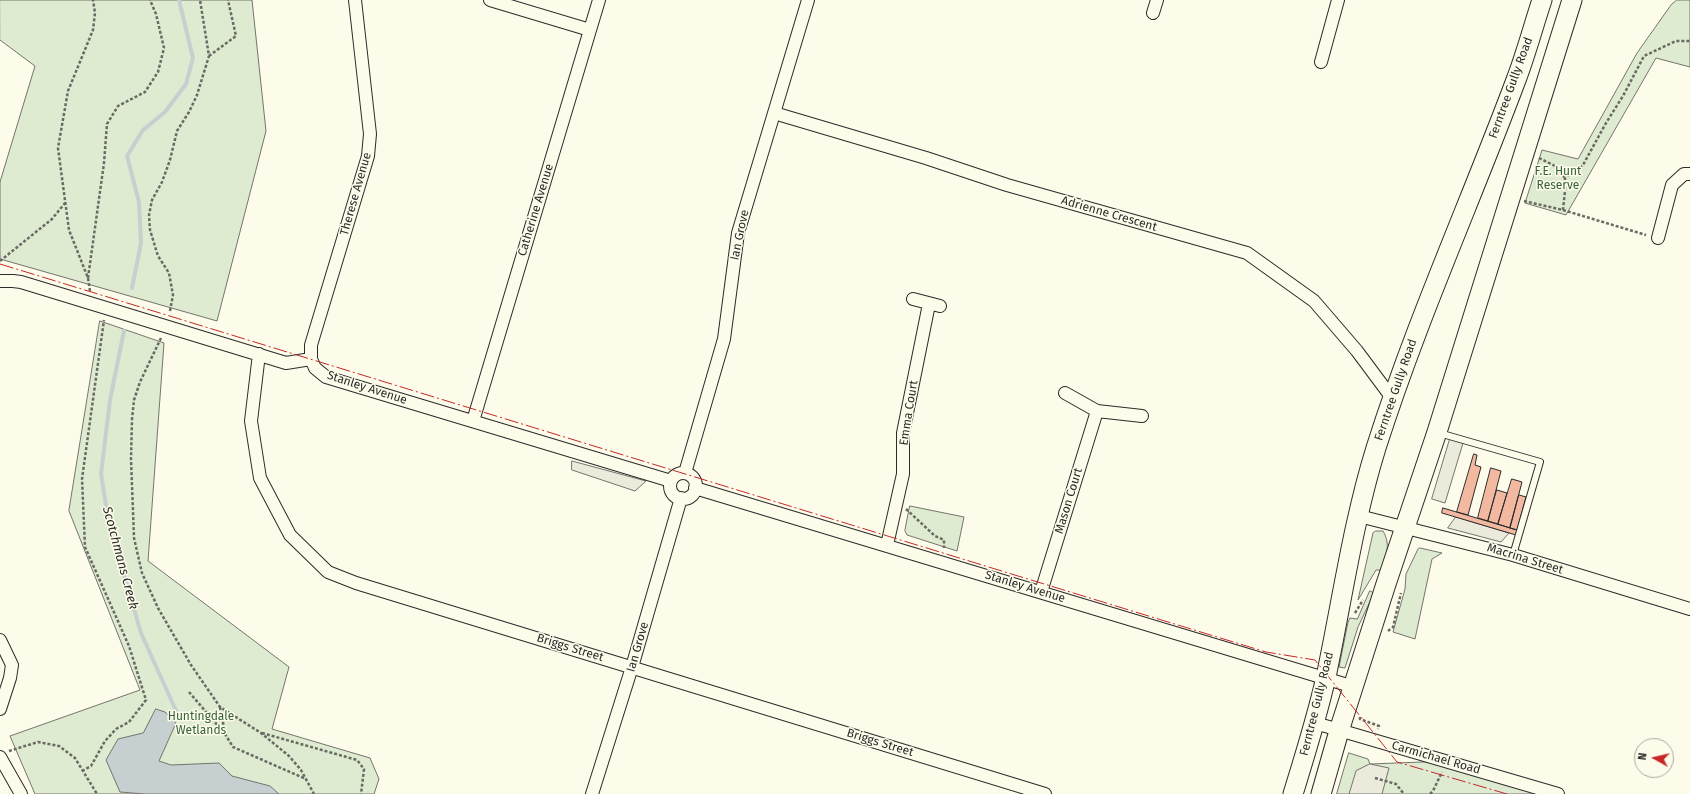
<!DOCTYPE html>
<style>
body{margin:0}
#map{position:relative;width:1690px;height:794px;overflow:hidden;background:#fdfbea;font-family:"Fira Sans",sans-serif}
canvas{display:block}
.north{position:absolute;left:1634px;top:738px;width:40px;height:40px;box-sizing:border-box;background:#fdfbea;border:1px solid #a9a89e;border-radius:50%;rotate:278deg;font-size:11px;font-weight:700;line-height:16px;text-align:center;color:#2b2b2b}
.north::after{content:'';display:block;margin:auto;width:14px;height:18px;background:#c62828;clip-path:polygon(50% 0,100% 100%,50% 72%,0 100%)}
</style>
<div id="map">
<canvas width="1690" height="794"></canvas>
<div class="north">N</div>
</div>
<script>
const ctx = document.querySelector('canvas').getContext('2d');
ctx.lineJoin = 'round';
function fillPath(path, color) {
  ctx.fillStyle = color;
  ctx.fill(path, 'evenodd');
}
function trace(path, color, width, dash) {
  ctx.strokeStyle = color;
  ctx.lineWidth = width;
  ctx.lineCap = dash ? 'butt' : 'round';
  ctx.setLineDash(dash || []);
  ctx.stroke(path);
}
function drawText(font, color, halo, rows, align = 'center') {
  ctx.font = font + ' "Fira Sans",sans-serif';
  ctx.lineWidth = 3;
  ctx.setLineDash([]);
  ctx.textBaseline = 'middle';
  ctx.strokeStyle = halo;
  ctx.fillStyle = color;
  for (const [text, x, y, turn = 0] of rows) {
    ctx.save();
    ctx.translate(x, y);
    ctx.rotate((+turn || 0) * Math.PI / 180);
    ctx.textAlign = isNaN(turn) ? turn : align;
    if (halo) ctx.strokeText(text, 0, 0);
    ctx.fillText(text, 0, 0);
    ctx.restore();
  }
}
const green = new Path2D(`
 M 0,0 L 252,0 L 266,131 L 217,321 L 0,259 L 0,182 L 35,66 L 0,40 Z
 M 1677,0 L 1690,0 L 1690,67 L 1656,58 L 1566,215 L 1525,203 L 1542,150 L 1578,159 L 1637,53 L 1671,5 Z
 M 100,321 L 164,343 L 148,561 L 289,667 L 272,729 L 370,758 L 379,779 L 374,794 L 35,794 L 10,736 L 140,690 L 69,511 Z
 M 910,506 L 964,517 L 957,551 L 907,535 L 905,531 Z
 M 1376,531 L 1383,531 C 1391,544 1386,556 1383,570 L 1376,570 L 1358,600 L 1373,533 Z
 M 1420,548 L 1442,553 L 1432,559 L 1415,639 L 1393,632 L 1405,589 L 1406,574 L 1418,549 Z
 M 1370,591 L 1374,593 L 1358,627 L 1345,668 L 1339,667 L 1348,622 L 1350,618 L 1357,619 Z
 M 1349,753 L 1368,759 L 1370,764 L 1448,761 L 1558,794 L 1337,794 Z`);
fillPath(green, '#deebd1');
trace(green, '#74746e', 1);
const parking = new Path2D(`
 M 1450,439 L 1463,443 L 1445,503 L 1432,499 Z
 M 572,461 L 646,481 L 635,491 L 572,470 Z
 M 1456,517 L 1509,533 L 1501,542 L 1448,528 Z
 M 1370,764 L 1389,768 L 1382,794 L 1349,794 L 1356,771 Z`);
fillPath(parking, '#eceadb');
trace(parking, '#74746e', 1);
const water = new Path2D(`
 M 156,709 L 165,712 L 176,723 L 159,761 L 171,765 L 219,763 L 232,776 L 270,786 L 279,794 L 145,794 L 120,792 L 106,760 L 118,739 L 143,733 Z`);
fillPath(water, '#c7d0d0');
trace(water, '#74746e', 1);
trace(new Path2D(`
 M 132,288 L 141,243 L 139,202 L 127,156 L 143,130 L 165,112 L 186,84 L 193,58 L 179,0
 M 124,331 L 110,400 L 101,474 L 109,524 L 141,633 L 177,713 L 170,724`), '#c7d0d0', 4);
const building = new Path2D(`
 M 1474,454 L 1477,455 L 1475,465 L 1481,467 L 1468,515 L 1457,512 Z
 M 1491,468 L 1501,471 L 1488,521 L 1478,518 Z
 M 1512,479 L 1522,482 L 1510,528 L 1498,524 Z
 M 1497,490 L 1507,493 L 1498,524 L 1488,521 Z
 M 1519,495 L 1526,497 L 1517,530 L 1510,528 Z
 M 1443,508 L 1517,530 L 1516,535 L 1442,513 Z`);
fillPath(building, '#f2b8a0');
trace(building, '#2b2b2b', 1);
const service = new Path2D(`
 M 1439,433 L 1540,462 L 1513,555`);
const minor = new Path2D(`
 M 490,0 L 590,30
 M 1153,13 L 1157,0
 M 1321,62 L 1338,0
 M 774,113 L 926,158 L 1007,185 L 1247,253 L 1314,301 L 1357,351 L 1392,398
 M 1658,238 L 1672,185 L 1684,174 L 1690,174
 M 0,281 L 13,281 L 21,282 L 286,363 L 311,359 L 315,368 L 326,377 L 671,481
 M 913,299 L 940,306
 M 259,354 L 251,421 L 260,478 L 290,535 L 328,572 L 356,583 L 1045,794
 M 311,359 L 311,345 L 368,156 L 370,134 L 355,0
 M 1065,393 L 1097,411 L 1142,416
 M 473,421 L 599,0
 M 685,473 L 724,339 L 738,233 L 808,0
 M670 486a13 13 0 1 1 26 0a13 13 0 1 1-26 0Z
 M 695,488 L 1354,687
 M 1359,516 L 1513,555 L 1690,609
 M 887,545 L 903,474 L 903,433 L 929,304
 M 1041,592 L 1097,411
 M 0,640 L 12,665 L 10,678 L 0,709
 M 1315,723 L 1558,794
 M 0,757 L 21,794
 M 592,794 L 632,667 L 681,498`);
const primary = new Path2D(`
 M 1293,794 C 1305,755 1317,717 1326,677 C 1342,601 1353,522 1376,448 C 1416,322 1470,203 1516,80 C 1526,54 1533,27 1542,0
 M 1321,794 L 1339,731 L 1386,584 L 1437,432 L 1572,0`);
trace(service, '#2b2b2b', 8);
trace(minor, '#2b2b2b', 14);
trace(primary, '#2b2b2b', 21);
trace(new Path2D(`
 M 209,56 L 236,36 L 228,0
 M 1539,158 L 1555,166 L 1565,178
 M 1524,201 L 1563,210 L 1646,235
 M 1563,210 L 1565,191 L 1565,178 L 1583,165 L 1606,123 L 1623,96 L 1644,56 L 1676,41 L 1690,41
 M 0,261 L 52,219 L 65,203
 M 88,278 L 104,163 L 107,124 L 118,106 L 145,92 L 158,72 L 164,48 L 156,14 L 150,0
 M 90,291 L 88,278 L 69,230 L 58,148 L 68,91 L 93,30 L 95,13 L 93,0
 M 170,311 L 173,295 L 169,273 L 158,256 L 150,230 L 149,215 L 152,200 L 162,182 L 170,160 L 177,131 L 189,112 L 197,95 L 209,56 L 200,0
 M 161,338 L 140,382 L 134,400 L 132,419 L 131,459 L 134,538 L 142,573 L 158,608 L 191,665 L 220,707 L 261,733 L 289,756 L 301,770 L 314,794
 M 906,509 L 935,536 L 944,540 L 944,548
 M 1355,613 L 1363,600
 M 1388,631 L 1393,627 L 1401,593
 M 189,692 L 225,734 L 233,747 L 306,779
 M 220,707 L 225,733
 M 1360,717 L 1360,719 L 1379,726 L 1378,729
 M 262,733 L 357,760 L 364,769 L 361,794
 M 9,751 L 38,742 L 59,746 L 75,758 L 97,794
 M 82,771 L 91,766 L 105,741 L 116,729 L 129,722 L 146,700 L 129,646 L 85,547 L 82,479 L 104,320
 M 1375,778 L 1396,784 L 1404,794
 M 1430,794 L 1433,791 L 1442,772`), '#6a6964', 2.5, [3, 2]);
trace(service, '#fdfbea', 6);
trace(minor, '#fdfbea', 12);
trace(primary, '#fdfbea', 19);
trace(new Path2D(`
 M 0,264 L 1266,652 L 1315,660 L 1397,762 L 1507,794`), '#c62828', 1, [14, 3, 2, 3]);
drawText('12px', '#2b2b2b', '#fdfbea', [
 ["Ferntree Gully Road",1511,88,-70],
 ["Therese Avenue",356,194,-74],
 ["Catherine Avenue",536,210,-73],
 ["Adrienne Crescent",1109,214,16],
 ["Ian Grove",740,235,-78],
 ["Stanley Avenue",367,388,18],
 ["Ferntree Gully Road",1396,390,-71],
 ["Emma Court",909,413,-81],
 ["Mason Court",1069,501,-73],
 ["Macrina Street",1525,559,17],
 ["Stanley Avenue",1025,587,17],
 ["Ian Grove",638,647,-74],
 ["Briggs Street",570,648,17],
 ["Ferntree Gully Road",1317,704,-76],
 ["Briggs Street",880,743,17],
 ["Carmichael Road",1436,758,16]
]);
drawText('12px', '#34623c', '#fdfbea', [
 ["F.E. Hunt",1558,172],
 ["Reserve",1558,186],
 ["Huntingdale",201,717],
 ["Wetlands",201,731]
]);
drawText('italic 13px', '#2b2b2b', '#fdfbea', [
 ["Scotchmans Creek",120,558,75]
]);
</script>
